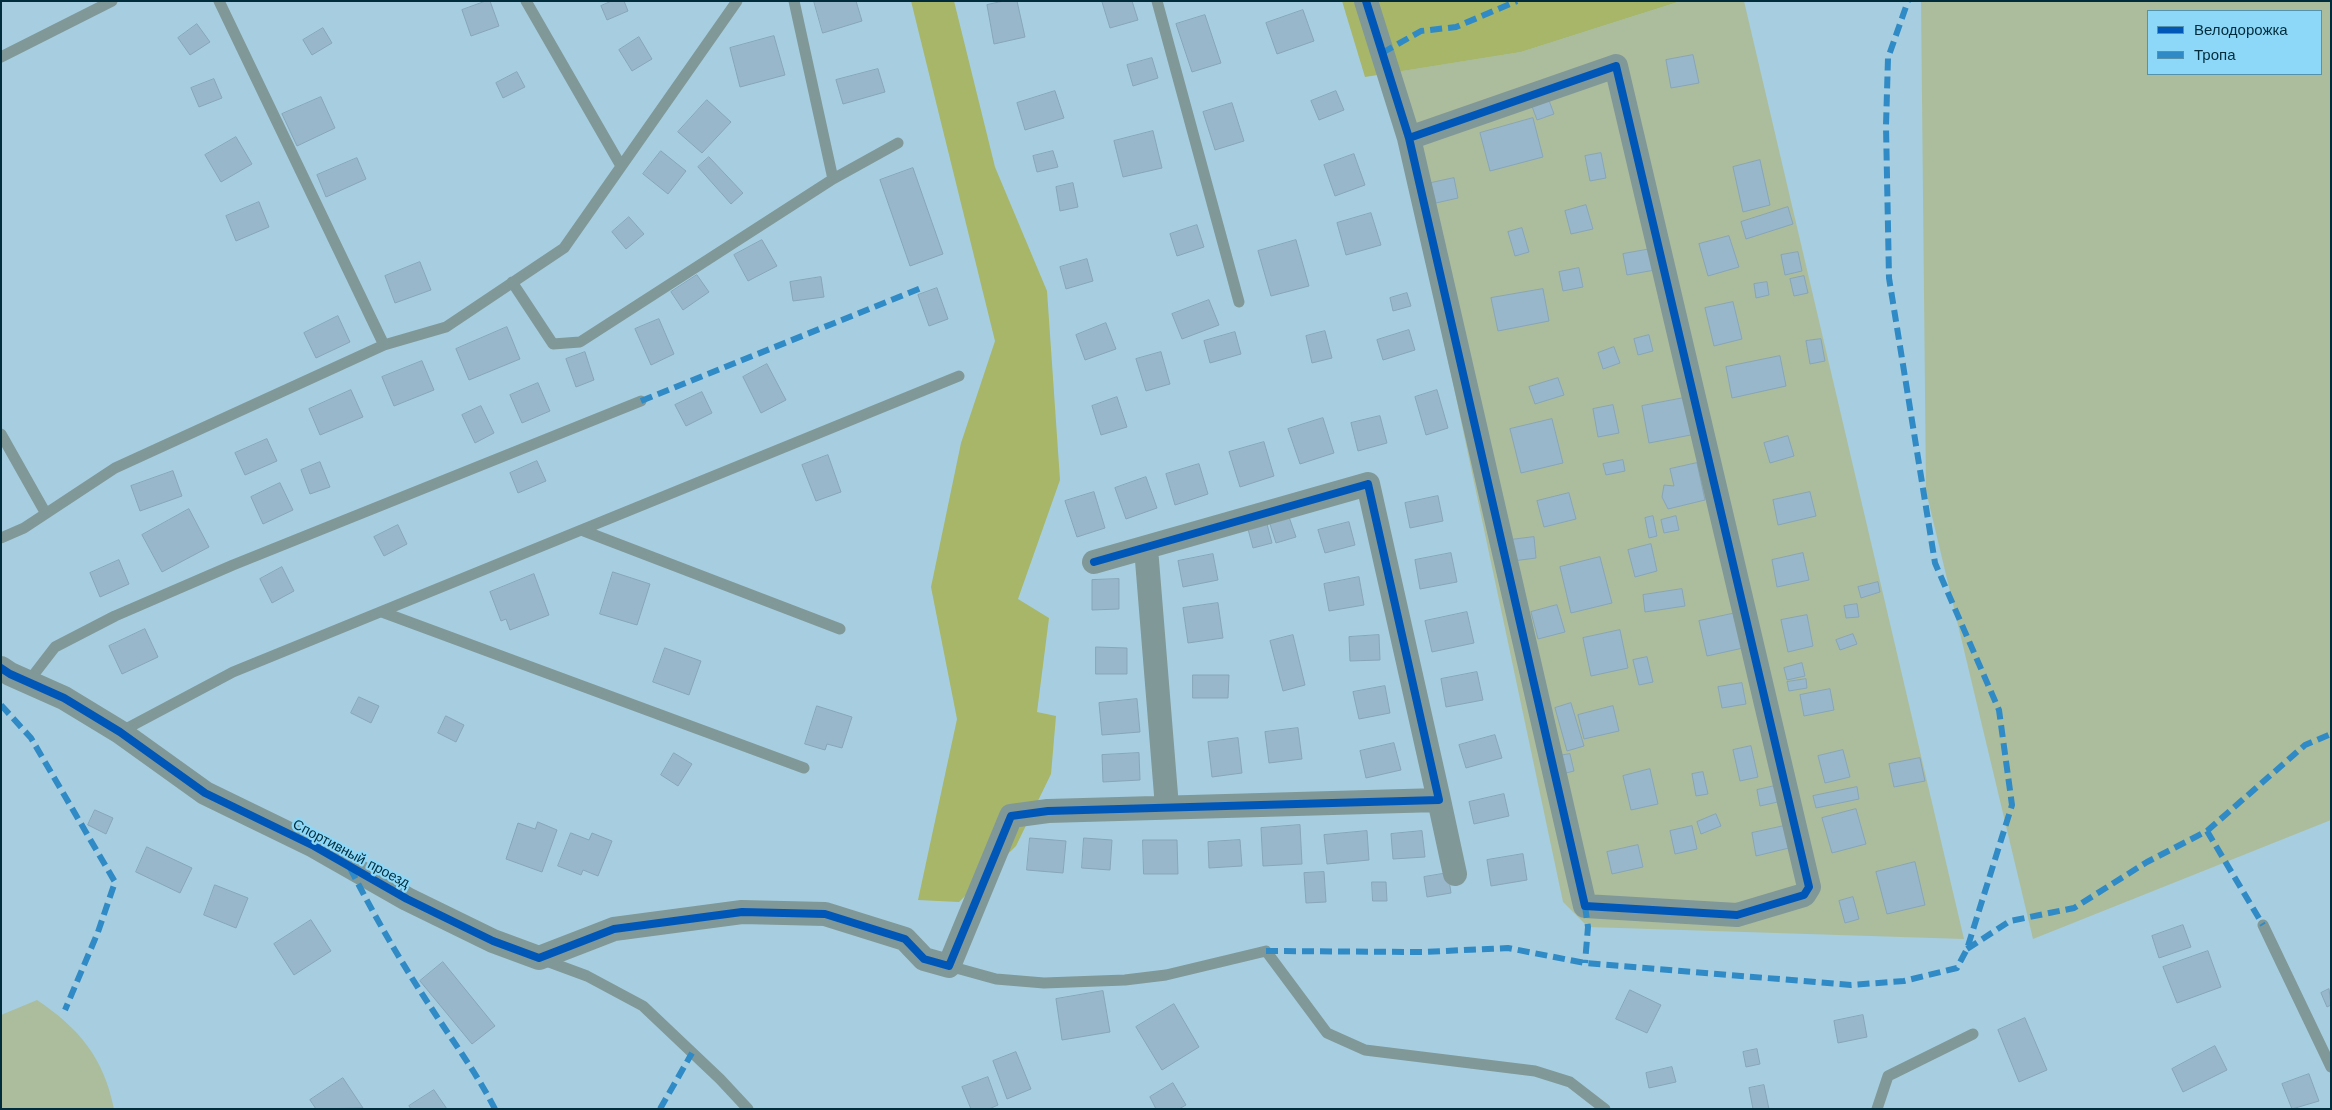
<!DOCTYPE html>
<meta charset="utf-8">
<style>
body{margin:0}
#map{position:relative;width:2332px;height:1110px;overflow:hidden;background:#a6cee0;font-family:"Work Sans",sans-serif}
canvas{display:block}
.frame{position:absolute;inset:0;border:2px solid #002c3b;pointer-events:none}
.legend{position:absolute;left:2147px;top:10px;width:175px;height:65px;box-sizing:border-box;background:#8dd8f8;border:1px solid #5593ac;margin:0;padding:6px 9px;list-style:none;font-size:15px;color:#002c3b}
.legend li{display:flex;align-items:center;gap:10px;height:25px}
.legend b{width:25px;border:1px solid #5593ac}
</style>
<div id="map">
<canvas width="2332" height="1110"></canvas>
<div class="frame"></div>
<ul class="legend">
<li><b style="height:6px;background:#0057b8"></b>Велодорожка</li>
<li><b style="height:6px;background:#2f8ac6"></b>Тропа</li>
</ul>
</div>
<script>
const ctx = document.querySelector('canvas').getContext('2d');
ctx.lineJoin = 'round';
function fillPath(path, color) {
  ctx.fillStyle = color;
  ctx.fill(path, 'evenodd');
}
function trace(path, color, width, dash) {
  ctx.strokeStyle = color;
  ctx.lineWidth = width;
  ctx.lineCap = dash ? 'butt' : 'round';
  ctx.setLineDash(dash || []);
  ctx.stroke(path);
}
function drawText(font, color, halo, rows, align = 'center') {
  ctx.font = font + ' "Work Sans",sans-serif';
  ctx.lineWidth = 4.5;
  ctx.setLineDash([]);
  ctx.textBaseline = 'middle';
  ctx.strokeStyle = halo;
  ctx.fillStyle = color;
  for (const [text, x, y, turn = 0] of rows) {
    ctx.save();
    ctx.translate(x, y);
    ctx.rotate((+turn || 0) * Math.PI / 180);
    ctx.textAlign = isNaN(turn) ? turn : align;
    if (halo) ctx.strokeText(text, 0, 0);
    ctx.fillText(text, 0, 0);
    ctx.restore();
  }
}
fillPath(new Path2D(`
 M 1681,1 L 1744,1 L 1964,939 L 1588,927 L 1563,902 L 1450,369 L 1383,74 L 1521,52 Z
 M 1921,1 L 2331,1 L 2331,820 L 2033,939 L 1926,491 ZM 2148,11 L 2321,11 L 2321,74 L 2148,74 Z
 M 37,1000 C 79,1028 104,1058 114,1109 L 1,1109 L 1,1015 Z`), '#acbd9d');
fillPath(new Path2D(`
 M 911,1 L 954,1 L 995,167 L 1047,291 L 1060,480 L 1018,599 L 1049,618 L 1037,712 L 1056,716 L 1051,774 L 1016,846 L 959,902 L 918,900 L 957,719 L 931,587 L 961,443 L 995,341 Z
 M 1342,1 L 1681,1 L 1521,52 L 1365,77 Z`), '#a7b668');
const building = new Path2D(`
 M 486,1 L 490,1 L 499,26 L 471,36 L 462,10 Z
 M 612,1 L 624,1 L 628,11 L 607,20 L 601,6 Z
 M 814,1 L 856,1 L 862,21 L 823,33 Z
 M 1004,1 L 1017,1 L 1025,37 L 994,44 L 987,5 Z
 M 1105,1 L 1132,1 L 1138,20 L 1110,28 L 1102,2 Z
 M 1303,10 L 1314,41 L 1277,54 L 1266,23 Z
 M 1205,15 L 1221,63 L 1192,72 L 1176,24 Z
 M 197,24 L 210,42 L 190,55 L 178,38 Z
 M 323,28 L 332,43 L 312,55 L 303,40 Z
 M 774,36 L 785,75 L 740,87 L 730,48 Z
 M 639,37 L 652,59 L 632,71 L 619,50 Z
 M 1693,55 L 1699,83 L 1671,88 L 1666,60 Z
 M 1152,58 L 1158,78 L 1133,86 L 1127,65 Z
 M 878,69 L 885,92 L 843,104 L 836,80 Z
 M 517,72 L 525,87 L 503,98 L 496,83 Z
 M 214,79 L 222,98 L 199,107 L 191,88 Z
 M 1055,91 L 1064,118 L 1025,130 L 1017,103 Z
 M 1336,91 L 1344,110 L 1319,120 L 1311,101 Z
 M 1547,95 L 1554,114 L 1537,120 L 1530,101 Z
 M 321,97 L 335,128 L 297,146 L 282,114 Z
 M 707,100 L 731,122 L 702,153 L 678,132 Z
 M 1232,103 L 1244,141 L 1215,150 L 1203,112 Z
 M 1533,118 L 1543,157 L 1490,171 L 1480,133 Z
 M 1153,131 L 1162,168 L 1123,177 L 1114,141 Z
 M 236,137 L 252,164 L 221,182 L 205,155 Z
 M 661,151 L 686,171 L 668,194 L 643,174 Z
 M 1053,151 L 1058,167 L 1037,172 L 1033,156 Z
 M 1601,153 L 1606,178 L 1590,181 L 1585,156 Z
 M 1354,154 L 1365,185 L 1335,196 L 1324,165 Z
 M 709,157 L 743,193 L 731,204 L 698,167 Z
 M 357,158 L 366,179 L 326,197 L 317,175 Z
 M 1760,160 L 1770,205 L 1743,212 L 1733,167 Z
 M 913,168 L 943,254 L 910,266 L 880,180 Z
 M 1454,178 L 1458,198 L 1436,203 L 1431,183 Z
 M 1073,183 L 1078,207 L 1060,211 L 1056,187 Z
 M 259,202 L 269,227 L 236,241 L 226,216 Z
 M 1586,205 L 1593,229 L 1571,234 L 1565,211 Z
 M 1788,207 L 1793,224 L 1746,239 L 1741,222 Z
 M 1371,213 L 1381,245 L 1346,255 L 1337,223 Z
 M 629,217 L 644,234 L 626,249 L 612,232 Z
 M 1197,225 L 1204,247 L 1177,256 L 1170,234 Z
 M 1522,228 L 1529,252 L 1515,256 L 1508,232 Z
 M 1729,236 L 1739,267 L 1708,276 L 1699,244 Z
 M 762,240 L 777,266 L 748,281 L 734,255 Z
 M 1296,240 L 1309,286 L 1271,296 L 1258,251 Z
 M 1662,247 L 1666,268 L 1627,275 L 1623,254 Z
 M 1798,252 L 1802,271 L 1785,275 L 1781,255 Z
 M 1087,259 L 1093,281 L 1066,289 L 1060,267 Z
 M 420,262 L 431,290 L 395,303 L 385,276 Z
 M 1579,268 L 1583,287 L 1563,291 L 1559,272 Z
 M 697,275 L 709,292 L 683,310 L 671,292 Z
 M 1804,276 L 1808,293 L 1794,296 L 1790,279 Z
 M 821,277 L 824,297 L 793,301 L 790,282 Z
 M 1767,282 L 1769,295 L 1756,298 L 1754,284 Z
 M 937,288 L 948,319 L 929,326 L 918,295 Z
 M 1543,289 L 1549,321 L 1498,331 L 1491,298 Z
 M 1407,293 L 1411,306 L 1393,311 L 1390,298 Z
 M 1209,300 L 1219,325 L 1182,339 L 1172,314 Z
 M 1733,302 L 1742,339 L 1714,346 L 1705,308 Z
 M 338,316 L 350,342 L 316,358 L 304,333 Z
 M 659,319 L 674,354 L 651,365 L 635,329 Z
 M 1106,323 L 1116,349 L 1085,360 L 1076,335 Z
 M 507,327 L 520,359 L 469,380 L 456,349 Z
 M 1409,330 L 1415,350 L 1383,360 L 1377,340 Z
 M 1325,331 L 1332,358 L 1312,363 L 1306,336 Z
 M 1235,332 L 1241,354 L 1210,363 L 1204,341 Z
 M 1649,335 L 1653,351 L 1638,355 L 1634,339 Z
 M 1821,339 L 1825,361 L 1810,364 L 1806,341 Z
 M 1614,347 L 1620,363 L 1603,369 L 1598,353 Z
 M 585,352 L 594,380 L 576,387 L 566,359 Z
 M 1161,352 L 1170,384 L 1146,391 L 1136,359 Z
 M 1780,356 L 1786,386 L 1732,398 L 1726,367 Z
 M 422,361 L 434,390 L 394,406 L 382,377 Z
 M 767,364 L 786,400 L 761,413 L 743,377 Z
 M 1558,378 L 1564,395 L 1535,404 L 1529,387 Z
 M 538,383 L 550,411 L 522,423 L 510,395 Z
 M 351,390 L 363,417 L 320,435 L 309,409 Z
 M 1437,390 L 1448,428 L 1426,435 L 1415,397 Z
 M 702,392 L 712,413 L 686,426 L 675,405 Z
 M 1117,397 L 1127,427 L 1101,435 L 1092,406 Z
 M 1689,397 L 1696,434 L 1649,443 L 1642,406 Z
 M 1613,405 L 1619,433 L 1598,437 L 1593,409 Z
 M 481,406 L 494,433 L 475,443 L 462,415 Z
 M 1380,416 L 1387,443 L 1358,451 L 1351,423 Z
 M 1323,418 L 1334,453 L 1300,464 L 1288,429 Z
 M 1552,419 L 1563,463 L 1521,473 L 1510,429 Z
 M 1788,436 L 1794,456 L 1770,463 L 1764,443 Z
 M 267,439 L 277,461 L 245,475 L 235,453 Z
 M 1264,442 L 1274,476 L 1240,487 L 1229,452 Z
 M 828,455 L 841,492 L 816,501 L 802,465 Z
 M 1623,460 L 1625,471 L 1606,475 L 1603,464 Z
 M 537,461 L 546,481 L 518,493 L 510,473 Z
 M 320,462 L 330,487 L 310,494 L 301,470 Z
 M 1697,463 L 1705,500 L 1668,509 L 1662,497 L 1664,485 L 1674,486 L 1670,469 Z
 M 1199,464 L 1208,494 L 1175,505 L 1166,474 Z
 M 173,471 L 182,496 L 140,511 L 131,486 Z
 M 1146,477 L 1157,508 L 1126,519 L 1115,488 Z
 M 280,483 L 293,510 L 263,524 L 251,497 Z
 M 1094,492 L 1105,528 L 1077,537 L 1065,501 Z
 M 1810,492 L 1816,516 L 1778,525 L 1773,500 Z
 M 1569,493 L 1576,519 L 1544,527 L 1537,501 Z
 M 1438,496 L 1443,521 L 1410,528 L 1405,503 Z
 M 189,509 L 209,547 L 162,572 L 142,535 Z
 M 1288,514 L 1296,537 L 1276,543 L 1269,521 Z
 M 1653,516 L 1657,536 L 1649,538 L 1645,518 Z
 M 1676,516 L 1679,530 L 1664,533 L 1661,520 Z
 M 1349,522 L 1355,545 L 1325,553 L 1318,530 Z
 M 1267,524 L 1272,543 L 1253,548 L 1248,529 Z
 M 398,525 L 407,544 L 384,556 L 374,537 Z
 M 1534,537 L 1536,558 L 1513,561 L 1510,540 Z
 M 1651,544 L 1657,571 L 1635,577 L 1628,550 Z
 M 1451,553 L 1457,582 L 1420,589 L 1415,560 Z
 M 1803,553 L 1809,580 L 1777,587 L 1772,560 Z
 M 1213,554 L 1218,580 L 1183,587 L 1178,561 Z
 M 1600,557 L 1612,603 L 1571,613 L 1560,567 Z
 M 119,560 L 129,584 L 100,597 L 90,573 Z
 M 282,567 L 294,591 L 272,603 L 260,579 Z
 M 613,572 L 650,584 L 637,625 L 600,614 Z
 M 534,574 L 549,615 L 510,630 L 506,619 L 501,621 L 490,592 Z
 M 1359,577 L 1364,605 L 1329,611 L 1324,584 Z
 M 1119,579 L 1119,609 L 1092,610 L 1092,580 Z
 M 1878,582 L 1880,592 L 1861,598 L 1858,587 Z
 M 1682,589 L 1685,606 L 1645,612 L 1643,595 Z
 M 1218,603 L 1223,638 L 1188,643 L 1183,608 Z
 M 1857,604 L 1859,617 L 1846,618 L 1844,606 Z
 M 1557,605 L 1565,632 L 1538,639 L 1531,612 Z
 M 1467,612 L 1474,643 L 1432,652 L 1425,621 Z
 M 1736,613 L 1743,648 L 1707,656 L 1699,621 Z
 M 1807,615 L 1813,646 L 1788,652 L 1781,620 Z
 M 145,629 L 158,657 L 122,674 L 109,646 Z
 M 1620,630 L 1628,668 L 1591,676 L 1583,638 Z
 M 1853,634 L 1857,644 L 1840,650 L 1836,640 Z
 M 1293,635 L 1305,685 L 1283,691 L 1270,641 Z
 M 1379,635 L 1380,660 L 1350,661 L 1349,637 Z
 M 1096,647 L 1127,648 L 1127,674 L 1096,674 Z
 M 665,648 L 701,661 L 689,695 L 653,682 Z
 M 1647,657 L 1653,682 L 1639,685 L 1633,660 Z
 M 1802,663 L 1805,676 L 1787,680 L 1784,668 Z
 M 1477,672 L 1483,700 L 1446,707 L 1441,679 Z
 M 1193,675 L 1229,675 L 1228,698 L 1193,698 Z
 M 1806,679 L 1807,688 L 1789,691 L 1787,682 Z
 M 1742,683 L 1746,704 L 1722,708 L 1718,687 Z
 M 1385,686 L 1390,713 L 1359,719 L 1353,692 Z
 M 1830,689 L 1834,710 L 1804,716 L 1800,695 Z
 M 359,697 L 379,706 L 371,723 L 351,713 Z
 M 1137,699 L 1140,732 L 1102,735 L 1099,703 Z
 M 1571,703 L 1584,746 L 1567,751 L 1555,708 Z
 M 817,706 L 852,717 L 842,748 L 827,744 L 825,750 L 805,744 Z
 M 1613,706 L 1619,731 L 1584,739 L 1578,715 Z
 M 446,716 L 464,725 L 456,742 L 438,733 Z
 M 1298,728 L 1302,759 L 1269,763 L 1265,732 Z
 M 1495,735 L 1502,758 L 1466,768 L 1459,745 Z
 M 1238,738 L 1242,773 L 1212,777 L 1208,742 Z
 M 1394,743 L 1401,770 L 1366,778 L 1360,751 Z
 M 1751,746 L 1758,777 L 1740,781 L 1733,750 Z
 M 1843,750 L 1850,777 L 1825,783 L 1818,756 Z
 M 674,753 L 692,764 L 678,786 L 661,775 Z
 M 1139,753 L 1140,780 L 1103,782 L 1102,755 Z
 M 1570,754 L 1574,771 L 1562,774 L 1558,756 Z
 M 1920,758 L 1925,781 L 1894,787 L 1889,764 Z
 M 1650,769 L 1658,804 L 1631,810 L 1623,776 Z
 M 1703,772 L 1708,794 L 1696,796 L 1692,774 Z
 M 1779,785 L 1782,801 L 1760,806 L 1757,790 Z
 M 1857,787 L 1859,799 L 1816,808 L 1813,796 Z
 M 1504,794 L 1509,816 L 1474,824 L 1469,802 Z
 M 1856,809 L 1866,844 L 1832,853 L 1822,818 Z
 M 95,810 L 113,818 L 106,834 L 88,825 Z
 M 1716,814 L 1721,826 L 1701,834 L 1697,822 Z
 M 538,822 L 557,830 L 542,872 L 506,859 L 518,823 L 535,829 Z
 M 1300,825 L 1302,864 L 1263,866 L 1261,828 Z
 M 1692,826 L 1697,849 L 1675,854 L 1670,831 Z
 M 1784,826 L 1789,848 L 1756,856 L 1752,833 Z
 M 1367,831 L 1369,860 L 1327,864 L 1324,835 Z
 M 1422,831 L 1425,857 L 1393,859 L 1391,834 Z
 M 571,833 L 589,840 L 592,833 L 612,841 L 598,876 L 583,870 L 581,875 L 558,866 Z
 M 1030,838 L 1066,841 L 1063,873 L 1027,870 Z
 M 1084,838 L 1112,840 L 1110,870 L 1082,868 Z
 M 1143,840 L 1177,840 L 1178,874 L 1144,874 Z
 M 1240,840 L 1242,866 L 1209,868 L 1208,842 Z
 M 1638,845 L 1643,867 L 1612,874 L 1607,852 Z
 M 147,847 L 192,868 L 180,893 L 136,872 Z
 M 1523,854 L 1527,880 L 1491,886 L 1487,860 Z
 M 1915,862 L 1925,905 L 1887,914 L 1876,872 Z
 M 1324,872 L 1326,902 L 1306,903 L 1304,873 Z
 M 1448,873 L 1451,893 L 1427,897 L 1424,877 Z
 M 1372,882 L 1386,882 L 1387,901 L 1373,901 Z
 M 215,885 L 248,898 L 236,928 L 204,915 Z
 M 1853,897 L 1859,919 L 1845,923 L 1839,901 Z
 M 311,920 L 331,951 L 294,975 L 274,944 Z
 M 2183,925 L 2191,947 L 2159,958 L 2152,936 Z
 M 2208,951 L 2221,987 L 2177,1003 L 2163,967 Z
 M 443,962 L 495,1026 L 472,1044 L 420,981 Z
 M 2329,989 L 2331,1005 L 2327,1007 L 2321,993 Z
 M 1630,990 L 1661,1005 L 1647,1033 L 1616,1019 Z
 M 1103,991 L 1110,1032 L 1062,1040 L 1056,999 Z
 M 1174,1004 L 1199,1047 L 1162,1070 L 1136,1027 Z
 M 1863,1015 L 1867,1037 L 1838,1043 L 1834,1021 Z
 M 2025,1018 L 2047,1070 L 2019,1082 L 1998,1030 Z
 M 2215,1046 L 2227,1070 L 2183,1092 L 2172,1069 Z
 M 1757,1049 L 1760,1064 L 1746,1067 L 1743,1052 Z
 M 1016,1052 L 1031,1089 L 1007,1099 L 993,1061 Z
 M 1672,1067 L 1676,1082 L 1649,1088 L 1646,1073 Z
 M 2309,1074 L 2319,1101 L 2292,1109 L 2282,1084 Z
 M 988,1077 L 998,1105 L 989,1109 L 971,1109 L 962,1087 Z
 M 343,1078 L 363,1108 L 316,1109 L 310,1100 Z
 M 1173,1083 L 1186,1105 L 1179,1109 L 1156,1109 L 1150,1097 Z
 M 1764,1085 L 1769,1109 L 1753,1109 L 1749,1088 Z
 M 434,1090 L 447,1109 L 411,1109 L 409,1106 Z`);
fillPath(building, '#99b7cb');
trace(building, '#87a5b8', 1);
trace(new Path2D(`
 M 219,1 L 384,345
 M 526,1 L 621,166
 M 794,1 L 833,179 L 898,143
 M 1157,1 L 1239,302
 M 1,57 L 112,1
 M 512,282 L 553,344 L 580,342 L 833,179
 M 1,434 L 45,512
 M 584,531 L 840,629
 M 1,538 L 24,528 L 115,468 L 384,345 L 446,327 L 564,248 L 737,1
 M 382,612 L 804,768
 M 28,682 L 55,647 L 115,616 L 233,565 L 641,401
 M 120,732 L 233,672 L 959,376
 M 2263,925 L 2331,1067
 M 541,959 L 587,976 L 643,1006 L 720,1079 L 748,1109
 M 949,966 L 996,979 L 1044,983 L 1125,980 L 1166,975 L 1266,951 L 1327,1033 L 1365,1050 L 1535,1071 L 1570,1082 L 1605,1109
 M 1877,1109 L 1888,1076 L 1973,1034`), '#809898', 11);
trace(new Path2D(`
 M 1366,1 L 1409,138 L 1585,906 L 1737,915 L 1804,895 L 1809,887 L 1616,66 L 1409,138
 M 1146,548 L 1167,807
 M 1,668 L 10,674 L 64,698 L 120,732 L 205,793 L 314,846 L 407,899 L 493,941 L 539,958 L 614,929 L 742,912 L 825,914 L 905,939 L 924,959 L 949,966 L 1011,816 L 1048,811 L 1439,800 L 1368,484 L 1094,562
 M 1439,800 L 1455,874`), '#809898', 24);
trace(new Path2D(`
 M 1382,53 L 1421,31 L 1456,27 L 1517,1
 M 641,401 L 921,288
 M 1,705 L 31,738 L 115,882 L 98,932 L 65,1010
 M 2207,831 L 2305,745 L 2331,734
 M 350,868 C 374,915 400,961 430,1006 C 452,1040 476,1072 495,1109
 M 1585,906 L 1588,927 L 1585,963
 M 1967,949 L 2010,921 L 2074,908 L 2147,862 L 2207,831 L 2263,925
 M 1266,951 L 1423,952 L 1508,948 L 1585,963 L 1851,985 L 1904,981 L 1957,968 L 1967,949 L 2012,805 L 1999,710 L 1935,563 L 1889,278 L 1886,126 L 1888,58 L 1908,1
 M 660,1109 L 692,1053`), '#2f8ac6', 6, [12, 6]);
trace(new Path2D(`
 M 1366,1 L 1409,138 L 1585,906 L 1737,915 L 1804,895 L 1809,887 L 1616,66 L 1409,138
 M 1,668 L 10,674 L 64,698 L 120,732 L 205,793 L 314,846 L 407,899 L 493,941 L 539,958 L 614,929 L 742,912 L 825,914 L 905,939 L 924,959 L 949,966 L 1011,816 L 1048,811 L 1439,800 L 1368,484 L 1094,562`), '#0057b8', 8);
drawText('14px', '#002c3b', '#8dd8f8', [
 ["Спортивный проезд",351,854,28]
]);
</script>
